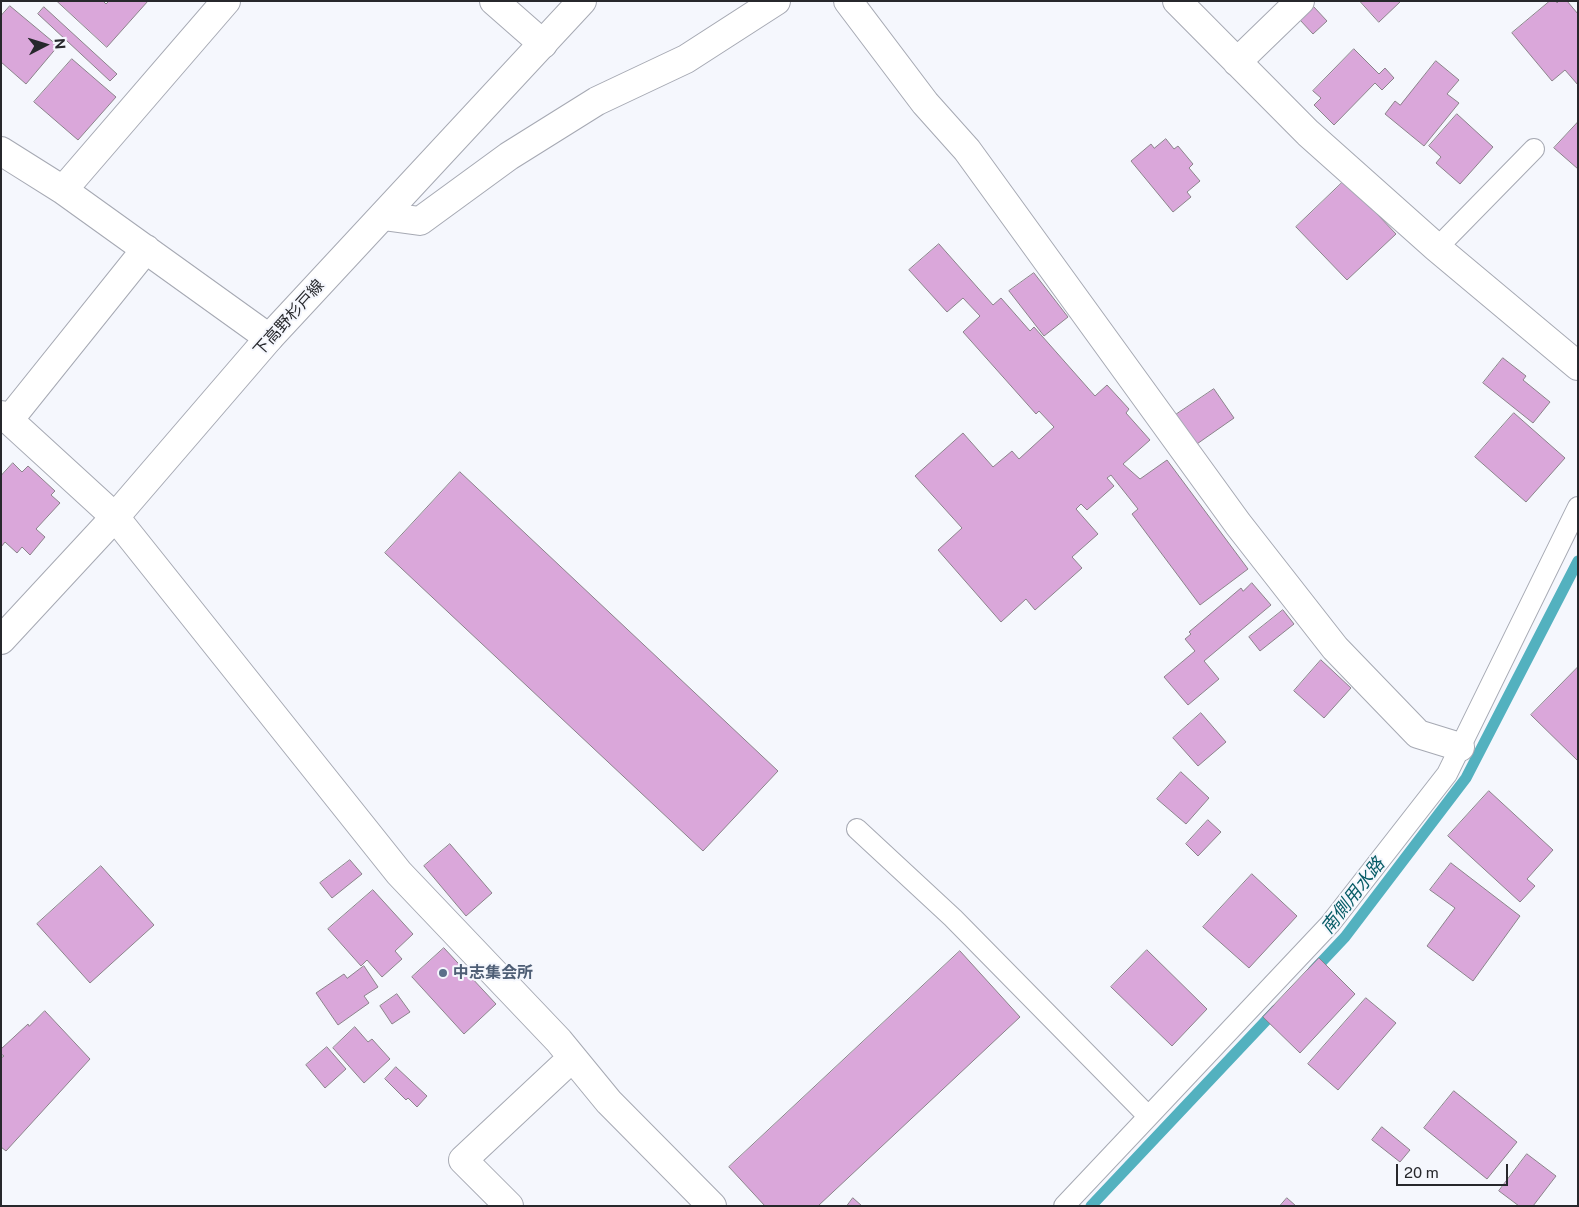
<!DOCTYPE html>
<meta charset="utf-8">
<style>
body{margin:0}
#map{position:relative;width:1579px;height:1207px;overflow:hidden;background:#f5f7fd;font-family:"Public Sans",sans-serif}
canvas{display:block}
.frame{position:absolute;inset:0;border:2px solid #27282c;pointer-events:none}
.north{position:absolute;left:20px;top:20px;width:50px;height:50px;-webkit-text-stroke:4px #f5f7fd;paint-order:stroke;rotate:85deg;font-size:14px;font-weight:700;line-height:20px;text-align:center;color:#27282c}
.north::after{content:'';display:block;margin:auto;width:18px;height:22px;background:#27282c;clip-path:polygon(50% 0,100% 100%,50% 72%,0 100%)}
.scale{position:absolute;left:1396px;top:1164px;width:112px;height:22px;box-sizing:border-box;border:2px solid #27282c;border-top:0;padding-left:6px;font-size:15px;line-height:18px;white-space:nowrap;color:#27282c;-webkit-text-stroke:4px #f5f7fd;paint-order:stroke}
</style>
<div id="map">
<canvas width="1579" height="1207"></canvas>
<div class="frame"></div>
<div class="north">N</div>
<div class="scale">20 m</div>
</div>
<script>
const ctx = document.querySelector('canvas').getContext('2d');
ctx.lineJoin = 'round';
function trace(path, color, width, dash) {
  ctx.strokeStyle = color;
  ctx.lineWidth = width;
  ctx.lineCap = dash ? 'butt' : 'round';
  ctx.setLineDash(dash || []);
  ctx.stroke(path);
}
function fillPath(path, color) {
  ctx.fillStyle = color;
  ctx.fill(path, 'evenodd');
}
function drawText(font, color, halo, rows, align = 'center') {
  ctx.font = font + ' "Public Sans","Noto Sans JP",sans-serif';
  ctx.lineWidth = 4;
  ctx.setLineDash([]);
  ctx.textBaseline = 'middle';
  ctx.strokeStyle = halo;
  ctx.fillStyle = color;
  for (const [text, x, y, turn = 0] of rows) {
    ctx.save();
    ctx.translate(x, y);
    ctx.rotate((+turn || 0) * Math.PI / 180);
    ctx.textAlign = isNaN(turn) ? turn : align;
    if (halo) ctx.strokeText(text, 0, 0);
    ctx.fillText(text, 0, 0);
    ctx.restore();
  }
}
trace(new Path2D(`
 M 1313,971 L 1345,937 L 1466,778 L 1578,561
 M 1091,1206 L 1276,1010`), '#53b1bf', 11);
const building = new Path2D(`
 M 57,1 L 103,1 L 106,4 L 109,1 L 148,1 L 107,47 Z
 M 1360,1 L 1401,1 L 1379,22 Z
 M 1550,1 L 1556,1 L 1557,3 L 1559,1 L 1567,1 L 1578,14 L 1578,85 L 1565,70 L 1552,81 L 1512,33 Z
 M 10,6 L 58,46 L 26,84 L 1,62 L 1,16 Z
 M 44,7 L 117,74 L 110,81 L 38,14 Z
 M 1314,7 L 1327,21 L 1313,34 L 1300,20 Z
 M 1354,49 L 1379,74 L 1385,68 L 1394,78 L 1382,90 L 1375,83 L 1334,125 L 1314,105 L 1321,98 L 1313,91 Z
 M 72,59 L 116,97 L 78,140 L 34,102 Z
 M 1436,61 L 1459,80 L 1447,94 L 1459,103 L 1424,146 L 1385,114 L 1395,101 L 1400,105 Z
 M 1457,114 L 1493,147 L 1460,184 L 1436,163 L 1441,157 L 1429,146 Z
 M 1578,122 L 1578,169 L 1554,148 Z
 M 1166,139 L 1174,149 L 1178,146 L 1193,164 L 1189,168 L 1200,181 L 1187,192 L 1191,197 L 1173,212 L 1131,161 L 1151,144 L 1154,148 Z
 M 1345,180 L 1396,234 L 1347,280 L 1296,227 Z
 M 939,244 L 993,305 L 1001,298 L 1030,331 L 1034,327 L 1095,396 L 1107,385 L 1129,409 L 1126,413 L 1150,440 L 1123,464 L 1140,479 L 1167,460 L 1248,569 L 1200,605 L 1132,514 L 1138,509 L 1111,475 L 1107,478 L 1114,486 L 1087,510 L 1081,504 L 1076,509 L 1098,534 L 1072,557 L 1082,568 L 1035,610 L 1026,599 L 1001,622 L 938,550 L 962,528 L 915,476 L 963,433 L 993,467 L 1012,451 L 1019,459 L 1054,427 L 1039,411 L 1036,414 L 963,332 L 980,316 L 963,298 L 947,312 L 909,270 Z
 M 1034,273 L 1068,317 L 1044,336 L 1009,291 Z
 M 1503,358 L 1526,376 L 1523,380 L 1550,402 L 1533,423 L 1483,383 Z
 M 1214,389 L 1234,418 L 1194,446 L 1174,416 Z
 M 1514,413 L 1565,458 L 1526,502 L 1475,457 Z
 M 13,463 L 22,472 L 28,466 L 55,491 L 51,495 L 60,503 L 36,529 L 45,537 L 30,555 L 22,547 L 17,553 L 5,542 L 1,547 L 1,476 Z
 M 460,472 L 778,771 L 703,851 L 385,553 Z
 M 1252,583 L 1271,605 L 1204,661 L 1219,679 L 1188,705 L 1164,677 L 1195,651 L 1185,639 L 1191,634 L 1189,632 L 1241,588 L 1243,591 Z
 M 1283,610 L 1294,624 L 1260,651 L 1249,637 Z
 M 1321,660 L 1351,688 L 1324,718 L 1294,691 Z
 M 1578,667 L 1578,761 L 1531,715 Z
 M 1201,713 L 1226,742 L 1198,766 L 1173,738 Z
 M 1181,772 L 1209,798 L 1186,824 L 1157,799 Z
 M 1489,791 L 1553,850 L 1527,879 L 1535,886 L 1520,902 L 1448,836 Z
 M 1208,820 L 1221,832 L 1198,856 L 1186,844 Z
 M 450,844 L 492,893 L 466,916 L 424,866 Z
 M 350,860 L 362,874 L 332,898 L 320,883 Z
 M 1451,863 L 1520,916 L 1473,981 L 1427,946 L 1455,908 L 1430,890 Z
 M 101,866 L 154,925 L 90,983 L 37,924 Z
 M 1252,874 L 1297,916 L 1249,968 L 1203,927 Z
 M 373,890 L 413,934 L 395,951 L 402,959 L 382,977 L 367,960 L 361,966 L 328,929 Z
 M 444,948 L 496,1004 L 464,1034 L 412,977 Z
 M 1147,950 L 1207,1009 L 1172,1046 L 1111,987 Z
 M 960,951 L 1020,1017 L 818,1206 L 765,1206 L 729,1167 Z
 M 1319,958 L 1355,994 L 1300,1053 L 1263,1017 Z
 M 364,966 L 378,987 L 364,996 L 369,1003 L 338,1025 L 316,993 L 344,974 L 347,978 Z
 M 397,994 L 410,1012 L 392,1024 L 380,1006 Z
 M 1366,998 L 1396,1023 L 1338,1090 L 1308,1064 Z
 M 45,1011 L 90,1059 L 6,1151 L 1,1147 L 1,1058 L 4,1056 L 1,1054 L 1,1049 L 28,1024 L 29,1026 Z
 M 355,1027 L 368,1042 L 372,1039 L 390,1059 L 364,1083 L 333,1048 Z
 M 327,1047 L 346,1069 L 325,1088 L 306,1065 Z
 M 396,1067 L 427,1096 L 417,1107 L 408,1098 L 406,1100 L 385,1079 Z
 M 1454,1091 L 1517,1142 L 1487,1179 L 1424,1128 Z
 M 1382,1127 L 1410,1150 L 1400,1162 L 1372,1140 Z
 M 1527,1154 L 1556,1176 L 1533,1206 L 1519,1206 L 1499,1191 Z
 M 853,1198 L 862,1206 L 847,1206 Z
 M 1287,1198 L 1296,1206 L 1280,1206 Z`);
fillPath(building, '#daa7da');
trace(building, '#8b838b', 1);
const service = new Path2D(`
 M 1437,248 L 1534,149
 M 857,829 L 953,918 L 1148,1116
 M 1064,1206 L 1330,924 L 1447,774 L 1578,507`);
const minor = new Path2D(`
 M 494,1 L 543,44
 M 848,1 L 925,103 L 967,150 L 1238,524 L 1335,648 L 1418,734 L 1460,747
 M 1177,1 L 1308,133 L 1437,248 L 1578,366
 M 1237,62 L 1300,1
 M 1,151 L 63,190 L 269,338
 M 63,190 L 226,1
 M 383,216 L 420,221 L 509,156 L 597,101 L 686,59 L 776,1
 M 1,415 L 9,420 L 115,517 L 399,873 L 559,1041 L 609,1102 L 712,1206
 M 9,420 L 146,249
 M 509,1206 L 463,1160 L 572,1058`);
const secondary = new Path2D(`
 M 1,640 L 115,517 L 269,338 L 582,1`);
trace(service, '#a6a9b3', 22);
trace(minor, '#a6a9b3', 30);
trace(secondary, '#a6a9b3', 30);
trace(service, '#fff', 20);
trace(minor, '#fff', 28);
trace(secondary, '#fff', 28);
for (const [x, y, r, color] of [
 [443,973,5,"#5c6f8a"]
]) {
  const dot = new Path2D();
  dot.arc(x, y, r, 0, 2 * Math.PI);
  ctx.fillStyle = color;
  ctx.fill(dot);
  trace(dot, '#f5f7fd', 2);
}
drawText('16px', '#27282c', '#f5f7fd', [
 ["下高野杉戸線",289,318,-48]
]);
drawText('bold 16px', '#4e5e75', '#f5f7fd', [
 ["中志集会所",453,973]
], 'left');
drawText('italic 18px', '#075c66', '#f5f7fd', [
 ["南側用水路",1353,896,-52]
]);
</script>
